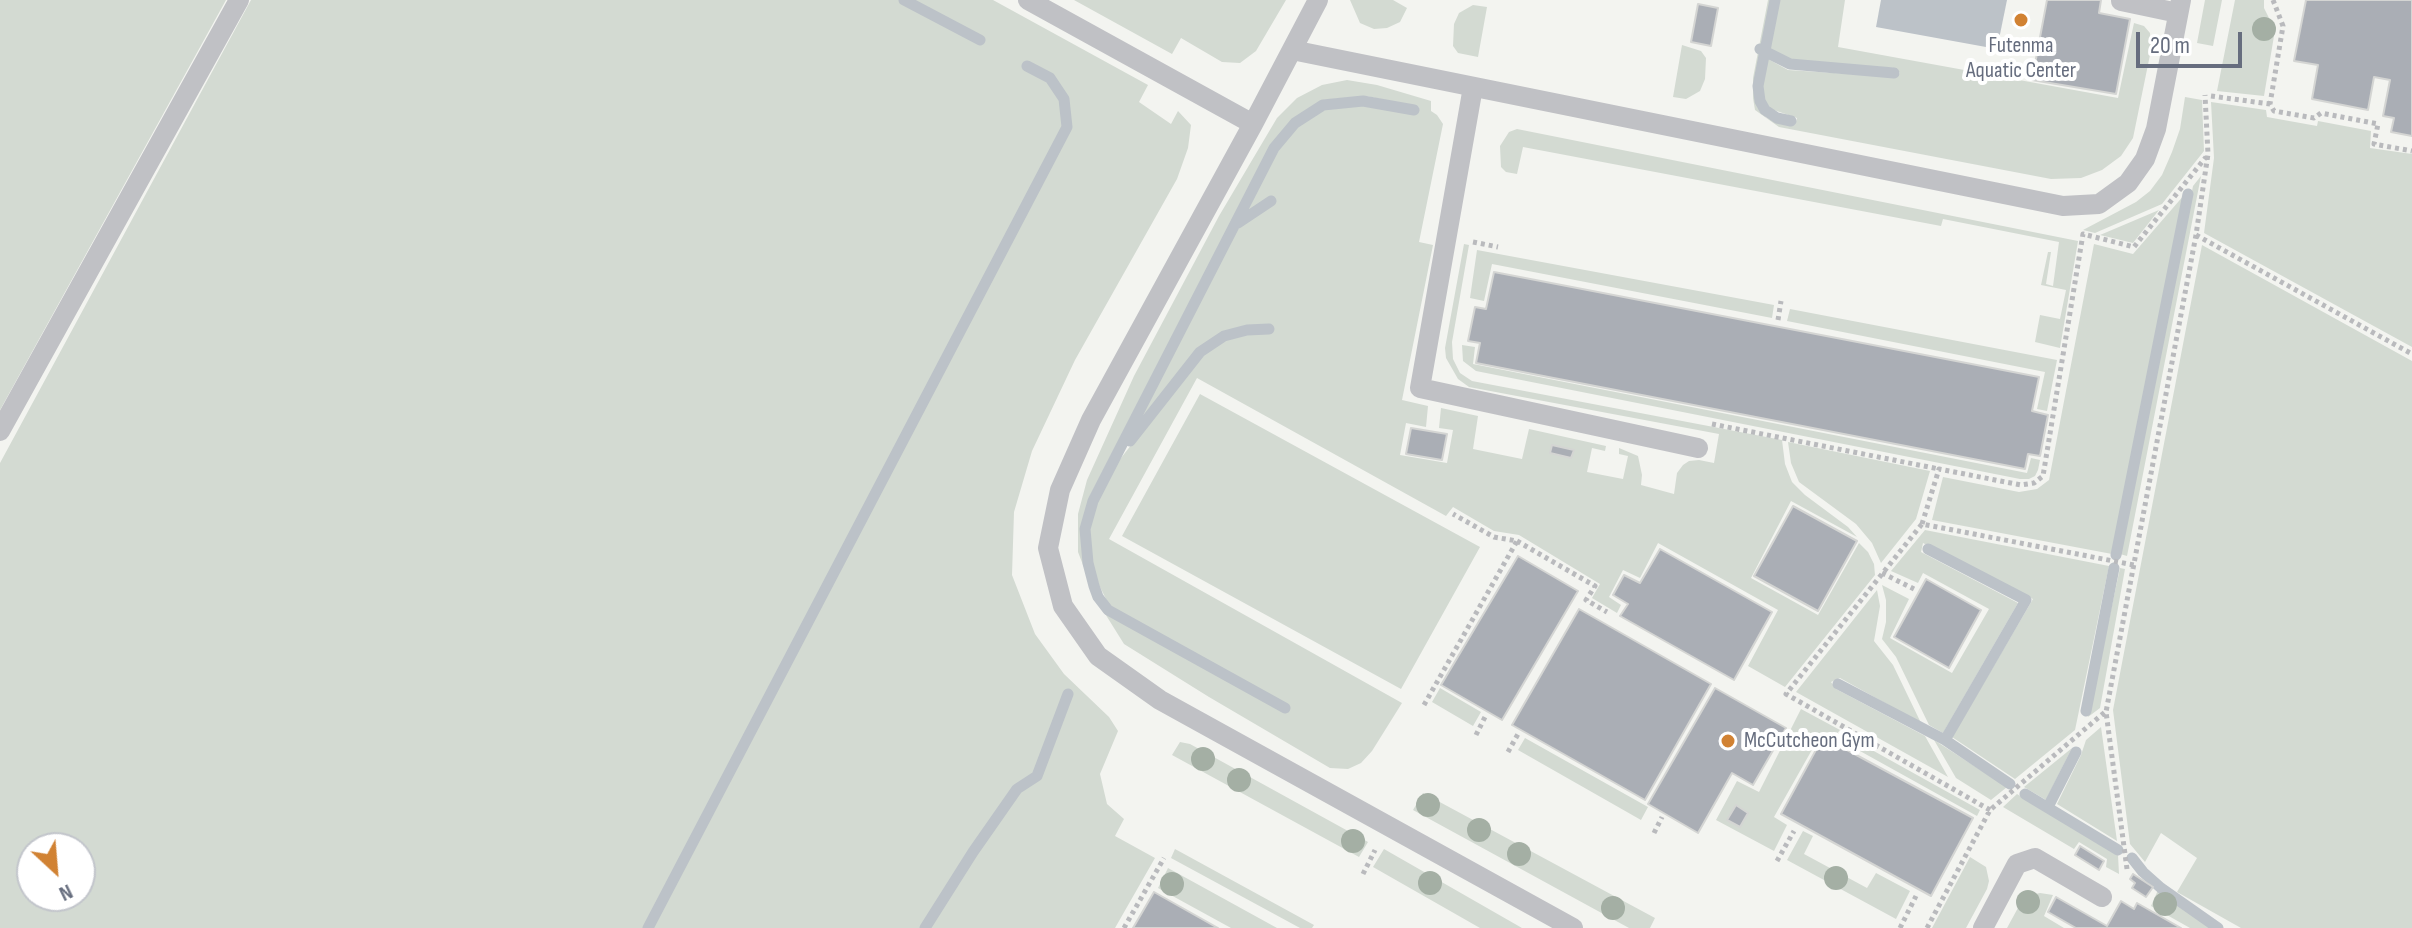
<!DOCTYPE html>
<style>
body{margin:0}
#map{position:relative;width:2412px;height:928px;overflow:hidden;background:#f3f4f0;font-family:"Sofia Sans Condensed",sans-serif}
canvas{display:block}
.north{position:absolute;left:16px;top:832px;width:80px;height:80px;box-sizing:border-box;background:#fff;border:2px solid #c2c5cb;border-radius:50%;rotate:154deg;font-size:22px;font-weight:700;line-height:32px;text-align:center;color:#666d7e}
.north::after{content:'';display:block;margin:auto;width:28px;height:36px;background:#d18233;clip-path:polygon(50% 0,100% 100%,50% 72%,0 100%)}
.scale{position:absolute;left:2136px;top:32px;width:106px;height:36px;box-sizing:border-box;border:4px solid #666d7e;border-top:0;padding-left:10px;font-size:24px;line-height:28px;white-space:nowrap;color:#666d7e;-webkit-text-stroke:6px #fff;paint-order:stroke}
</style>
<div id="map">
<canvas width="2412" height="928"></canvas>
<div class="north">N</div>
<div class="scale">20 m</div>
</div>
<script>
const g = document.querySelector('canvas').getContext('2d');
g.lineJoin = 'round';
function fill(path, color) {
  g.fillStyle = color;
  g.fill(path, 'evenodd');
}
function shape(rows) {
  const path = new Path2D();
  for (const r of rows) {
    path.moveTo(r[0], r[1]);
    for (let i = 2; i < r.length; i += 2) path.lineTo(r[i], r[i + 1]);
  }
  return path;
}
function trace(path, color, width, dash) {
  g.strokeStyle = color;
  g.lineWidth = width;
  g.lineCap = dash ? 'butt' : 'round';
  g.setLineDash(dash || []);
  g.stroke(path);
}
function label(font, color, halo, rows, align = 'center') {
  g.font = font + ' "Sofia Sans Condensed",sans-serif';
  g.lineWidth = 8;
  g.setLineDash([]);
  g.textBaseline = 'middle';
  g.strokeStyle = halo;
  g.fillStyle = color;
  for (const [text, x, y, turn = 0] of rows) {
    g.save();
    g.translate(x, y);
    g.rotate((+turn || 0) * Math.PI / 180);
    g.textAlign = isNaN(turn) ? turn : align;
    if (halo) g.strokeText(text, 0, 0);
    g.fillText(text, 0, 0);
    g.restore();
  }
}
fill(shape([
 [0,0,226,0,0,410],
 [251,0,993,0,1148,85,1139,102,1171,124,1178,111,1191,125,1188,148,1177,179,1075,360,1032,451,1014,512,1012,575,1035,634,1064,674,1109,717,1118,731,1100,774,1107,804,1124,819,1115,836,1155,858,1115,928,0,928,0,463],
 [80,848,80,896,32,896,32,848],
 [1074,0,1286,0,1256,51,1240,63,1222,62,1181,38,1172,54],
 [1350,0,1393,0,1407,8,1400,22,1387,28,1374,29,1360,23],
 [1768,0,1772,0,1755,95,1758,108,1767,118,1780,124,1795,125,1797,118,1771,109,1763,99,1763,85,1768,59,1788,70,1895,77,1900,73,1894,68,1792,60,1769,49,1779,0,1845,0,1838,47,2118,98,2134,23,2144,26,2150,33,2151,50,2133,138,2121,156,2102,170,2081,178,2051,179,1779,127,1755,110,1753,98,1753,78],
 [2205,0,2222,0,2213,46,2197,43],
 [2235,0,2264,0,2264,8,2275,30,2264,96,2217,91],
 [1473,5,1487,7,1478,57,1458,53,1453,46,1454,24,1459,13],
 [1682,45,1701,51,1706,58,1705,79,1700,91,1686,99,1673,97],
 [1347,80,1377,85,1431,101,1431,111,1437,115,1443,124,1419,242,1433,245,1402,400,1428,406,1426,427,1406,423,1400,455,1447,463,1453,430,1439,428,1441,408,1478,416,1473,449,1522,459,1529,429,1606,446,1605,451,1592,448,1587,472,1623,479,1628,456,1619,454,1619,448,1638,456,1642,475,1641,485,1674,494,1677,473,1683,465,1689,461,1699,460,1714,463,1719,434,1469,387,1458,379,1446,358,1445,348,1464,244,1469,245,1452,342,1453,359,1460,373,1472,381,1782,440,1785,464,1792,482,1805,495,1848,527,1857,537,1791,501,1751,578,1818,615,1859,543,1868,552,1874,564,1875,575,1785,687,1748,666,1778,610,1658,543,1640,578,1623,570,1609,597,1621,605,1617,613,1592,598,1600,584,1519,535,1494,531,1453,507,1446,516,1197,378,1109,539,1402,703,1372,751,1361,763,1348,769,1330,768,1209,697,1124,644,1104,612,1284,712,1289,710,1288,705,1110,607,1099,585,1092,563,1087,530,1096,503,1114,467,1202,354,1224,339,1245,333,1268,332,1271,329,1268,326,1247,327,1223,334,1198,349,1124,444,1236,227,1271,204,1273,201,1270,199,1239,220,1277,151,1297,126,1324,108,1363,105,1418,113,1419,107,1366,96,1323,100,1294,118,1271,145,1091,494,1082,526,1090,583,1078,552,1078,514,1087,480,1134,376,1219,216,1277,118,1297,98,1322,85],
 [2185,97,2202,100,2204,151,2162,204,2095,233,2083,230,2136,202,2150,191,2162,175,2172,152,2180,129],
 [2211,102,2266,110,2267,117,2317,126,2318,121,2371,131,2370,148,2412,154,2412,347,2204,233,2214,158],
 [1517,129,2078,241,2060,348,2035,342,2040,315,2060,319,2066,290,2041,285,2048,252,2051,252,2046,284,2053,286,2059,242,1943,219,1941,226,1523,147,1517,174,1506,172,1501,167,1500,146,1509,132],
 [2201,176,2127,556,2120,554,2193,186],
 [2185,194,2112,554,1932,520,1943,477,2019,492,2037,489,2049,480,2094,244,2133,254],
 [2159,210,2133,243,2100,235],
 [2202,245,2412,361,2412,928,2241,928,2177,892,2197,858,2161,833,2145,862,2130,844,2113,710],
 [1477,250,1774,305,1772,318,1492,264,1484,301,1470,298],
 [1790,309,2057,360,2047,411,2037,409,2045,372,1787,321],
 [1462,345,1475,347,1473,364,2027,473,2031,458,2040,460,2038,470,2035,476,2029,479,2020,479,1476,371,1463,361],
 [1200,394,1480,547,1401,689,1122,536],
 [1788,442,1930,471,1916,519,1881,563,1872,543,1856,524,1799,482,1791,463],
 [1925,530,2109,566,2075,730,2015,779,1952,737,2033,599,1923,543,1921,552,2018,603,1943,733,1929,725,1896,657,1882,639,1886,622,1886,600,1882,585,1909,599,1890,638,1952,673,1989,609,1923,573,1918,583,1891,571],
 [2120,568,2125,569,2100,708,2088,717],
 [1877,590,1880,606,1874,641,1893,665,1921,723,1840,678,1831,682,1836,689,1925,736,1948,777,1796,692],
 [1440,688,1481,712,1473,726,1432,702],
 [1801,709,1840,730,1834,737,1822,732,1774,817,1787,825,1774,851,1716,820,1737,781,1759,792],
 [2101,727,2117,841,2057,804,2081,755,2086,740],
 [1525,738,1648,807,1641,820,1518,750],
 [1854,740,1980,810,1977,816,1851,746],
 [1934,740,2007,787,1991,800,1956,778],
 [1180,742,1190,744,1368,842,1359,857,1172,755],
 [2072,748,2046,800,2024,787],
 [1423,793,1655,918,1650,928,1629,928,1413,810],
 [2017,794,2118,855,2119,874,2106,867,2107,859,2079,842,2074,849,2003,807],
 [1803,831,1813,836,1804,854,1867,888,1876,873,1910,891,1896,919,1787,860],
 [1175,849,1314,925,1312,928,1300,928,1171,858],
 [1384,849,1522,928,1480,928,1373,867],
 [1970,857,1986,867,1989,881,1987,889,1966,928,1932,928],
 [1168,868,1277,928,1231,928,1158,888],
 [2158,890,2212,928,2190,928,2151,906],
 [2040,893,2053,895,2044,916,2064,928,2007,928,2019,906,2027,896]
]), '#d3dad2');
fill(shape([
 [1881,0,2007,0,1997,49,1876,27]
]), '#bcc2c8');
trace(shape([
 [904,0,980,40],
 [1775,0,1758,86,1760,101,1765,110,1777,118,1791,121],
 [1760,49,1790,64,1894,73],
 [1238,223,1271,201],
 [1130,441,1200,352,1224,336,1247,330,1269,329],
 [1928,549,2026,600,1945,740],
 [2116,555,2188,194],
 [1838,684,1945,740,2010,784],
 [1285,708,1108,610,1098,597,1094,586,1088,563,1085,529,1093,501,1274,148,1295,123,1323,105,1363,101,1414,110],
 [2086,711,2114,568],
 [2025,794,2118,850],
 [2048,807,2076,752],
 [2132,858,2143,872,2161,888,2218,928],
 [648,928,1067,127,1064,99,1050,78,1027,66],
 [925,928,973,852,1017,789,1037,776,1068,694]
]), '#bcc2c8', 11);
const building = shape([
 [2047,0,2101,0,2099,13,2130,19,2116,94,2032,80,2047,0],
 [2306,0,2412,0,2412,136,2391,132,2394,118,2383,116,2390,80,2374,77,2368,110,2312,99,2318,65,2294,61,2306,0],
 [1698,4,1718,8,1711,46,1691,42,1698,4],
 [1494,272,2039,377,2032,411,2048,415,2040,456,2028,454,2025,469,1476,363,1480,343,1468,341,1475,307,1486,309,1494,272],
 [1411,428,1447,434,1442,460,1406,454,1411,428],
 [1552,445,1574,450,1571,458,1550,453,1552,445],
 [1793,506,1857,541,1818,611,1754,576,1793,506],
 [1660,549,1772,612,1734,680,1620,616,1628,604,1613,595,1624,575,1640,583,1660,549],
 [1518,556,1578,591,1502,720,1441,685,1518,556],
 [1926,579,1981,610,1949,668,1894,637,1926,579],
 [1579,609,1711,684,1645,800,1512,725,1579,609],
 [1715,688,1786,728,1753,785,1732,773,1698,833,1648,804,1715,688],
 [1823,737,1973,818,1931,896,1781,814,1823,737],
 [1736,805,1748,813,1740,827,1727,820,1736,805],
 [2080,846,2104,861,2099,870,2075,855,2080,846],
 [2133,874,2153,887,2146,897,2132,888,2135,883,2130,879,2133,874],
 [1154,892,1218,928,1133,928,1154,892],
 [2056,897,2107,926,2121,901,2134,909,2137,903,2181,928,2076,928,2048,912,2056,897]
]);
fill(building, '#aaaeb5');
trace(building, '#d4d5d3', 2);
trace(shape([
 [2273,0,2283,26,2270,104,2274,111,2314,118,2321,113,2378,124,2374,144,2412,151],
 [2211,96,2270,104],
 [2196,235,2412,354],
 [1473,242,1498,247],
 [1778,320,1781,301],
 [1712,424,1939,469],
 [1922,524,1939,469,2021,485,2034,483,2043,476,2083,234,2134,247,2206,157],
 [1517,541,1595,586,1586,600,1607,612],
 [1882,573,1914,589],
 [1424,705,1517,541,1494,537,1453,514],
 [1476,735,1486,715],
 [1844,744,1851,732],
 [1508,752,1518,734],
 [1990,810,1786,694,1922,524,2134,565],
 [1654,833,1662,817],
 [1777,861,1794,831],
 [2127,869,2106,712,2196,235,2208,154,2205,95],
 [1363,874,1375,850],
 [1124,928,1164,858],
 [1900,928,1916,896],
 [1927,928,1990,810,2105,712]
]), '#b9babd', 5, [4, 4]);
trace(shape([
 [1028,0,1253,124],
 [1318,0,1253,124,1091,420,1060,490,1048,548,1063,606,1098,656,1160,700,1573,928],
 [2121,1,2178,13],
 [1292,50,2063,206,2099,204,2128,183,2145,159,2156,129,2181,0],
 [1473,87,1420,388,1698,448],
 [0,431,239,0],
 [1983,928,2017,864,2035,858,2102,897]
]), '#c0c1c5', 20);
g.fillStyle = '#a4afa4';
for (const [x, y] of [
 [2264,29],
 [1203,759],
 [1239,780],
 [1428,805],
 [1479,830],
 [1353,841],
 [1519,854],
 [1836,878],
 [1430,883],
 [1172,884],
 [2028,902],
 [2165,904],
 [1613,908]
]) {
  g.beginPath();
  g.arc(x, y, 12, 0, 2 * Math.PI);
  g.fill();
}
for (const [x, y, r, color] of [
 [2021,20,8,"#d18233"],
 [1728,741,8,"#d18233"]
]) {
  const dot = new Path2D();
  dot.arc(x, y, r, 0, 2 * Math.PI);
  g.fillStyle = color;
  g.fill(dot);
  trace(dot, '#fff', 3);
}
label('22px', '#666d7e', '#fff', [
 ["Futenma",2021,46],
 ["Aquatic Center",2021,71],
 ["McCutcheon Gym",1744,741,"left"]
]);
</script>
